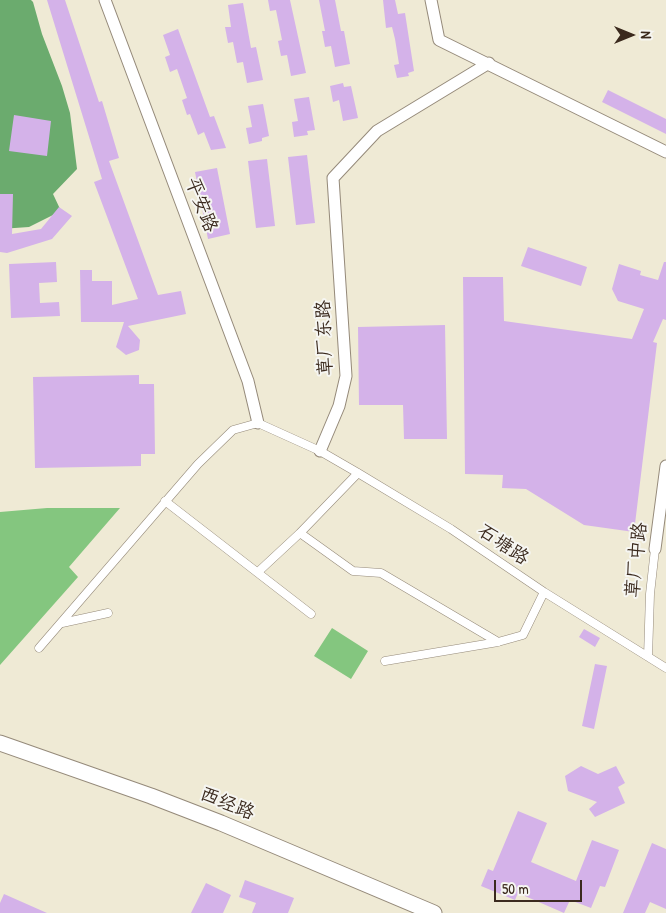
<!DOCTYPE html>
<meta charset="utf-8">
<style>
body{margin:0}
#map{position:relative;width:666px;height:913px;overflow:hidden;background:#efead5;font-family:"Patrick Hand",sans-serif}
canvas{display:block}
.north{position:absolute;left:606px;top:10px;width:50px;height:50px;-webkit-text-stroke:4px #f6f6f2;paint-order:stroke;rotate:90deg;font-size:14px;font-weight:700;line-height:20px;text-align:center;color:#3b2a1e}
.north::after{content:'';display:block;margin:auto;width:18px;height:22px;background:#3b2a1e;clip-path:polygon(50% 0,100% 100%,50% 72%,0 100%)}
.scale{position:absolute;left:494px;top:880px;width:88px;height:22px;box-sizing:border-box;border:2px solid #3b2a1e;border-top:0;padding-left:6px;font-size:15px;line-height:18px;white-space:nowrap;color:#3b2a1e;-webkit-text-stroke:4px #f6f6f2;paint-order:stroke}
</style>
<div id="map">
<canvas width="666" height="913"></canvas>
<div class="north">N</div>
<div class="scale">50 m</div>
</div>
<script>
const g = document.querySelector('canvas').getContext('2d');
g.lineJoin = 'round';
function fill(path, color) {
  g.fillStyle = color;
  g.fill(path, 'evenodd');
}
function shape(rows) {
  const path = new Path2D();
  for (const r of rows) {
    path.moveTo(r[0], r[1]);
    for (let i = 2; i < r.length; i += 2) path.lineTo(r[i], r[i + 1]);
  }
  return path;
}
function trace(path, color, width, dash) {
  g.strokeStyle = color;
  g.lineWidth = width;
  g.lineCap = dash ? 'butt' : 'round';
  g.setLineDash(dash || []);
  g.stroke(path);
}
function label(font, color, halo, rows, align = 'center') {
  g.font = font + ' "Patrick Hand","LXGW WenKai TC",sans-serif';
  g.lineWidth = 4;
  g.setLineDash([]);
  g.textBaseline = 'middle';
  g.strokeStyle = halo;
  g.fillStyle = color;
  for (const [text, x, y, turn = 0] of rows) {
    g.save();
    g.translate(x, y);
    g.rotate((+turn || 0) * Math.PI / 180);
    g.textAlign = isNaN(turn) ? turn : align;
    if (halo) g.strokeText(text, 0, 0);
    g.fillText(text, 0, 0);
    g.restore();
  }
}
fill(shape([
 [47,508,120,508,69,567,78,577,0,665,0,512],
 [332,628,368,651,351,679,314,656]
]), '#84c67f');
fill(shape([
 [0,0,31,0,33,2,42,34,62,86,70,113,77,169,53,194,61,211,29,227,0,229]
]), '#6bab6e');
fill(shape([
 [47,0,65,0,99,102,102,101,119,158,109,161,158,295,181,291,186,314,128,326,140,340,139,350,126,355,116,347,124,322,81,322,80,270,92,270,92,281,112,281,112,305,138,299,94,182,102,179],
 [268,0,290,0,306,73,291,76,287,55,281,56,278,41,282,40,276,10,270,11],
 [319,0,335,0,341,31,344,31,350,64,335,67,331,46,325,47,322,31,325,31],
 [383,0,395,0,398,14,405,13,414,71,408,73,409,76,397,78,394,65,399,64,395,39,392,27,386,28],
 [243,3,251,48,256,47,263,80,247,83,243,62,237,63,233,42,228,43,225,27,231,27,228,5],
 [178,29,210,117,214,116,226,148,211,150,204,132,198,135,190,114,187,115,182,100,187,98,177,69,170,72,165,57,170,55,163,35],
 [343,83,344,87,351,86,358,118,343,121,339,100,333,102,330,86],
 [608,90,666,119,666,134,602,102],
 [309,97,315,130,307,131,308,135,294,137,292,122,298,121,294,99],
 [263,104,269,136,262,138,262,141,249,144,246,128,252,127,248,106],
 [14,115,51,121,47,156,9,151],
 [307,155,315,223,296,225,288,157],
 [267,159,275,226,256,228,248,161],
 [217,168,230,234,208,239,195,172],
 [0,194,13,194,12,234,41,229,59,207,72,216,52,239,7,253,0,252],
 [528,247,587,267,581,286,521,266],
 [56,262,57,282,39,283,40,303,59,302,60,316,11,318,9,264],
 [664,262,666,262,666,320,663,319,653,342,657,343,634,532,584,525,526,489,502,488,503,475,465,474,463,277,503,277,504,321,632,339,644,309,618,301,612,289,619,264,641,271,640,275,658,280],
 [445,325,447,439,404,439,403,405,359,405,358,327],
 [139,375,139,384,154,384,155,454,141,454,141,466,35,468,33,377],
 [584,629,600,638,595,647,579,637],
 [595,664,607,666,594,729,582,726],
 [581,766,598,774,616,766,625,783,618,787,625,803,595,817,589,809,597,802,568,791,565,776],
 [518,811,547,823,531,862,576,881,592,840,619,850,605,887,600,886,591,908,570,900,564,913,518,893,515,900,481,886,488,869,493,871],
 [652,843,666,849,666,909,650,902,645,913,623,913],
 [245,880,294,898,288,913,252,913,256,903,239,897],
 [206,883,231,895,223,913,191,913],
 [4,894,47,913,0,913,0,903]
]), '#d4b2e9');
const pedestrian = shape([
 [165,501,311,614],
 [300,533,358,473],
 [258,572,300,533,353,571,381,573,498,642],
 [62,623,108,613],
 [39,648,198,464,233,430,258,423,320,451,358,473,451,529,544,592,666,668],
 [648,657,650,594,655,549],
 [385,661,498,642,523,635,544,592]
]);
const minor = shape([
 [105,0,248,381,258,423],
 [431,0,439,40,666,152],
 [320,451,339,406,346,376,333,178,377,131,489,63],
 [655,549,666,466]
]);
const secondary = shape([
 [0,743,151,796,221,823,434,913]
]);
trace(pedestrian, '#958a7a', 9);
trace(minor, '#958a7a', 13);
trace(secondary, '#958a7a', 17);
trace(pedestrian, '#fff', 8);
trace(minor, '#fff', 11);
trace(secondary, '#fff', 15);
label('19px', '#3b2a1e', '#f6f6f2', [
 ["平安路",201,205,69],
 ["草厂东路",325,338,-92],
 ["石塘路",503,545,34],
 ["草厂中路",637,560,-84],
 ["西经路",227,804,22]
]);
</script>
